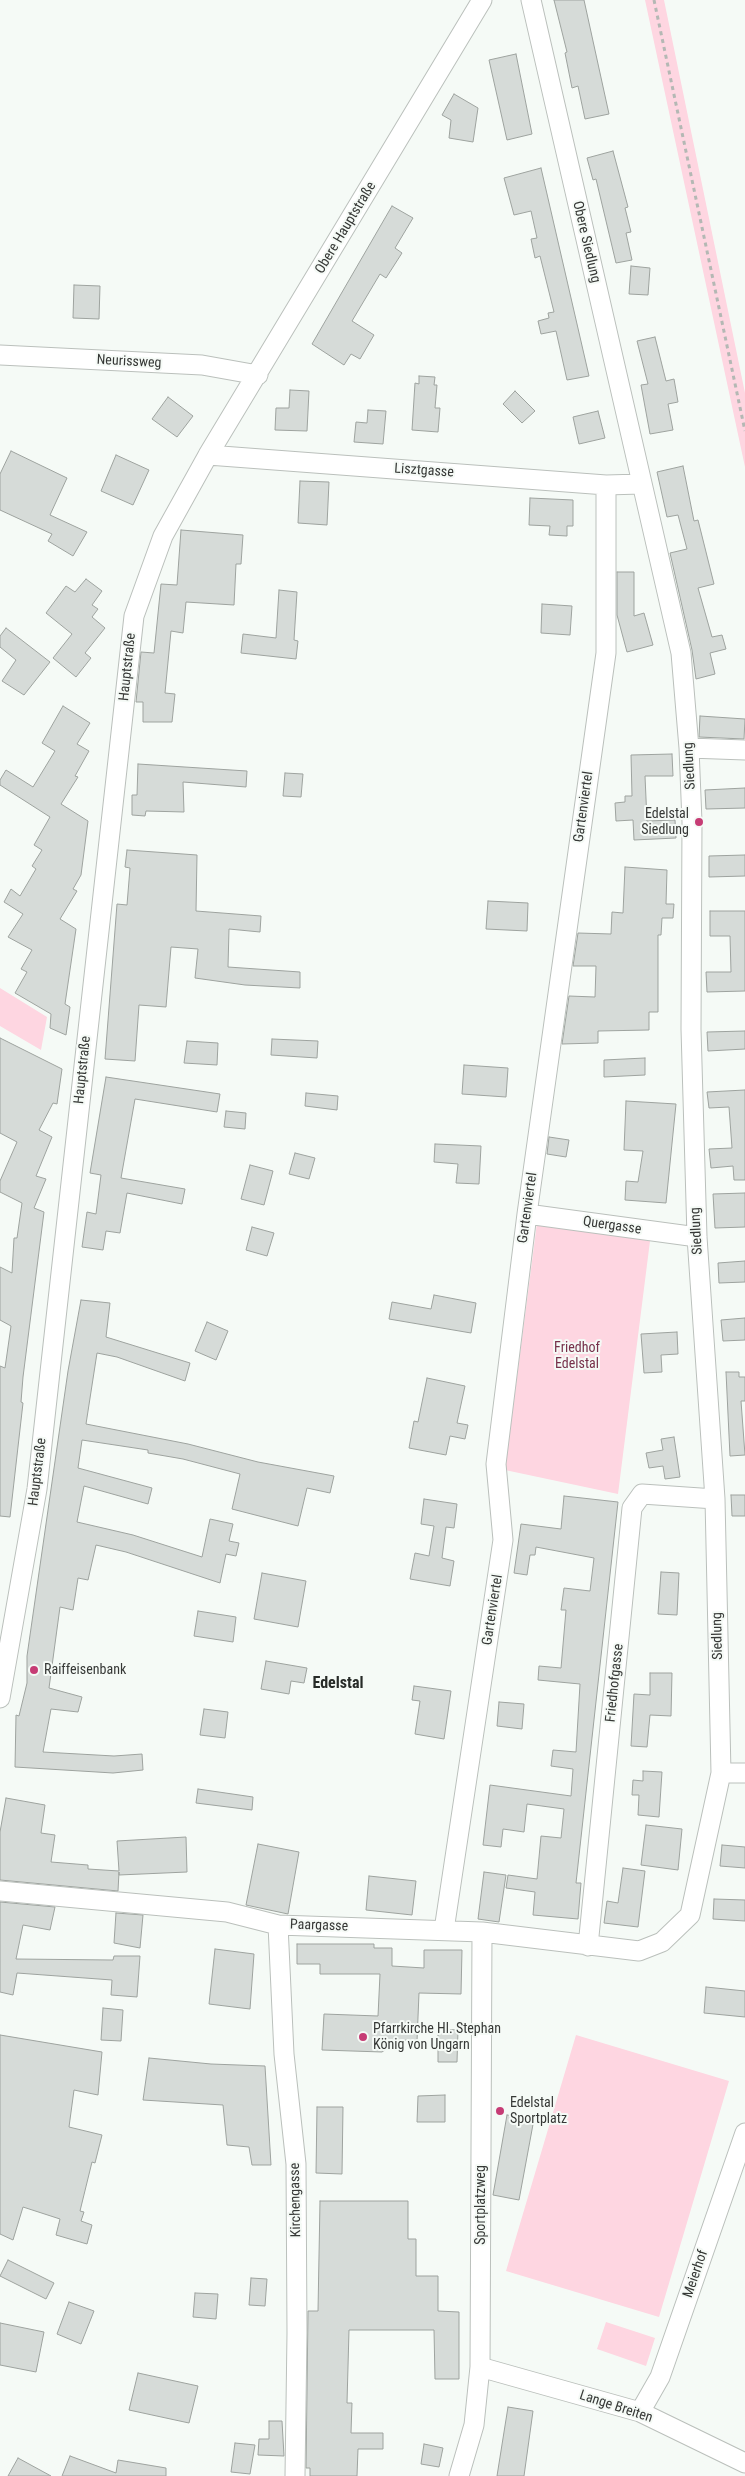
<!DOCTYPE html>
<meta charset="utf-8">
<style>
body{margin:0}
canvas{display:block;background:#f5faf6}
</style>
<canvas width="745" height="2476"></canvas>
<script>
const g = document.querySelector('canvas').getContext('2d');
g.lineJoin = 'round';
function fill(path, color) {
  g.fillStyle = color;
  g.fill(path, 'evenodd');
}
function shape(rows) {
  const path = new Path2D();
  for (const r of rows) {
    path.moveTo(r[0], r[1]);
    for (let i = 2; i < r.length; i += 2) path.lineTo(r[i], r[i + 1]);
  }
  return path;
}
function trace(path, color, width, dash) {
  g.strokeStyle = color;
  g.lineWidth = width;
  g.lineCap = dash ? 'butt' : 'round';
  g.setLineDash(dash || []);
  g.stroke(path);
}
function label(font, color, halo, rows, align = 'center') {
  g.font = font + ' "Roboto Condensed",sans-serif';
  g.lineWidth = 4;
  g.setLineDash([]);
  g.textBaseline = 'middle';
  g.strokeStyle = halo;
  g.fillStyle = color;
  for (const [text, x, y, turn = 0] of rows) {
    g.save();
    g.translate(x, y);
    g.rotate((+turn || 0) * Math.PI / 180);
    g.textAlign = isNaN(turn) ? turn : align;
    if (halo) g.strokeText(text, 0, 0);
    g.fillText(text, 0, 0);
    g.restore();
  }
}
fill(shape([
 [645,0,664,0,745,393,745,467],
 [0,988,47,1017,41,1050,0,1026],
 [537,1223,650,1241,618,1494,505,1470],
 [576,2035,729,2081,659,2317,506,2271],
 [606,2322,655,2338,646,2366,597,2349]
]), '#fed6e1');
const building = shape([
 [554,0,584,0,609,114,585,119,578,86,572,88,565,53,567,52,554,0],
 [516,54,532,134,507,140,489,60,516,54],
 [454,94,478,108,473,142,449,138,451,120,442,115,454,94],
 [613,151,628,207,625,208,631,232,626,233,632,260,616,263,596,179,593,180,587,158,613,151],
 [541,168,589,376,567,380,556,331,541,334,538,321,549,318,548,313,554,312,540,256,535,258,531,239,537,238,531,211,514,215,504,178,541,168],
 [392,206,413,218,395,248,402,253,386,278,380,274,352,321,374,335,360,359,351,354,344,365,312,344,392,206],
 [631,266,650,268,648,295,629,294,631,266],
 [74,285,100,286,99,319,73,318,74,285],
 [655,337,666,381,674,379,678,402,668,404,673,430,650,434,641,385,648,384,637,341,655,337],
 [419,376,435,377,434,385,437,385,435,408,440,408,438,432,412,430,415,383,419,384,419,376],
 [290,390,309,391,307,431,275,430,276,408,289,408,290,390],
 [515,391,535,411,522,423,503,404,515,391],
 [168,397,193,416,177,437,152,419,168,397],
 [368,410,386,411,383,444,354,442,356,422,367,423,368,410],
 [598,411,605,438,579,444,573,417,598,411],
 [11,451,67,478,50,515,87,532,73,556,48,541,52,534,0,510,0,474,11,451],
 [116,455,149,470,133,505,101,491,116,455],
 [683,466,694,521,698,520,714,584,698,588,712,637,722,635,726,649,710,653,715,674,696,679,692,650,670,553,687,549,678,515,667,517,657,472,683,466],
 [300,481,329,482,327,525,298,523,300,481],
 [530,498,573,500,573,526,567,526,567,536,549,535,550,526,529,525,530,498],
 [181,530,243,535,241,564,236,564,234,605,186,602,183,633,171,631,165,693,175,694,172,722,143,722,143,702,136,702,141,652,154,653,161,584,177,585,181,530],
 [617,572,634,572,634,616,644,613,653,645,627,652,617,615,617,572],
 [86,579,102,591,92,605,98,609,92,617,105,628,85,653,91,658,76,677,53,658,72,634,46,613,66,586,75,592,86,579],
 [279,590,297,592,294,640,298,641,296,659,241,653,243,634,276,638,279,590],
 [542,604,572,606,570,635,541,633,542,604],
 [6,628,50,662,24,695,2,681,16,660,0,647,0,636,6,628],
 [63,706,90,723,77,744,89,751,75,776,78,777,61,804,88,821,81,875,73,889,77,891,60,919,76,929,65,1004,70,1007,66,1035,50,1028,51,1014,15,993,27,972,21,969,32,950,8,937,23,914,4,902,11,889,20,896,36,869,32,866,42,850,34,845,50,817,0,785,0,780,6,770,33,787,55,751,42,743,63,706],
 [700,716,745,719,744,739,699,737,700,716],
 [672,754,673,776,645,776,647,821,675,820,676,838,634,840,633,820,616,821,615,803,625,802,625,796,632,796,631,755,672,754],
 [138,764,247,771,246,787,183,782,184,812,146,811,145,816,132,815,132,795,137,795,138,764],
 [285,773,303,774,301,797,283,796,285,773],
 [745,788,745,808,706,809,705,790,745,788],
 [127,850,197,855,196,911,261,916,260,932,229,929,228,967,300,972,300,988,245,985,195,978,198,949,171,947,166,1007,139,1005,135,1061,105,1059,117,904,127,905,130,868,125,867,127,850],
 [745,855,745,876,709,877,709,856,745,855],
 [625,867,667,870,666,904,674,904,673,918,662,918,661,935,658,935,658,1012,649,1012,649,1030,598,1031,598,1043,562,1044,569,996,595,997,596,966,573,966,578,933,611,934,612,912,623,913,625,867],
 [488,901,528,903,527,931,486,929,488,901],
 [710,911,745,911,745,991,707,992,706,972,731,972,730,936,710,936,710,911],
 [745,1031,745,1049,708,1051,707,1032,745,1031],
 [0,1038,62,1069,57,1104,53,1103,39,1130,52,1137,36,1176,46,1179,34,1208,44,1212,23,1377,21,1402,23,1403,10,1517,0,1516,0,1366,5,1368,11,1326,0,1320,0,1267,12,1273,14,1238,17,1238,22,1203,0,1192,0,1181,17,1142,0,1133,0,1038],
 [272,1039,318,1041,317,1058,271,1055,272,1039],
 [187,1041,218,1043,217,1065,184,1063,187,1041],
 [645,1058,645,1075,604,1077,604,1060,645,1058],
 [464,1065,508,1068,506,1097,462,1094,464,1065],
 [106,1077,220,1094,217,1112,135,1099,121,1178,185,1189,182,1204,127,1193,120,1233,106,1231,103,1250,82,1247,87,1212,96,1214,101,1175,90,1173,106,1077],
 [745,1090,745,1180,734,1180,733,1166,711,1168,709,1149,732,1148,729,1107,709,1108,707,1092,745,1090],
 [306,1093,338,1096,337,1110,305,1106,306,1093],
 [626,1101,676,1104,666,1203,625,1200,626,1181,638,1182,643,1151,624,1150,626,1101],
 [226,1111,246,1113,245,1129,224,1127,226,1111],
 [549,1137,569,1140,566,1157,547,1154,549,1137],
 [435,1144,481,1146,479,1184,456,1183,458,1164,434,1162,435,1144],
 [295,1153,315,1158,309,1179,289,1174,295,1153],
 [250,1165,273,1171,264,1205,241,1199,250,1165],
 [745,1193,745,1227,715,1228,713,1194,745,1193],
 [252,1227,274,1233,267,1256,246,1250,252,1227],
 [745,1261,745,1282,719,1283,718,1263,745,1261],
 [434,1295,476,1303,471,1333,389,1319,392,1302,431,1309,434,1295],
 [81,1300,110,1303,106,1337,190,1363,185,1381,117,1357,97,1353,86,1424,188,1444,258,1462,334,1476,330,1493,307,1488,298,1526,232,1509,240,1474,183,1459,148,1453,148,1450,82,1440,78,1468,152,1488,148,1504,84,1486,77,1522,133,1535,202,1557,210,1519,233,1524,229,1541,239,1543,236,1556,226,1554,220,1583,126,1552,96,1545,88,1580,78,1578,73,1610,60,1607,49,1688,82,1697,78,1712,51,1709,43,1752,114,1756,142,1754,143,1770,113,1773,15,1767,16,1715,19,1716,27,1683,27,1656,68,1371,81,1300],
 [745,1318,745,1340,723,1341,721,1320,745,1318],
 [207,1322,228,1331,216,1360,195,1351,207,1322],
 [677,1332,678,1354,661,1355,662,1372,644,1373,641,1334,677,1332],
 [726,1372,739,1372,739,1377,745,1377,745,1401,741,1401,745,1455,730,1456,726,1372],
 [427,1378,465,1386,457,1423,468,1425,465,1439,450,1436,446,1455,409,1448,414,1421,418,1422,427,1378],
 [674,1437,680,1477,665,1479,663,1466,649,1468,646,1453,663,1450,661,1439,674,1437],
 [731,1495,745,1495,745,1516,732,1516,731,1495],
 [564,1496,618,1502,576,1883,581,1883,578,1919,533,1915,535,1892,506,1888,508,1875,537,1879,541,1836,561,1838,564,1809,527,1804,524,1832,503,1829,501,1847,483,1845,490,1785,571,1796,573,1769,551,1766,553,1750,576,1752,580,1684,538,1680,539,1666,561,1668,566,1610,561,1610,564,1588,590,1591,594,1558,536,1547,535,1555,530,1555,527,1575,514,1573,521,1524,561,1529,564,1496],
 [424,1499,457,1504,454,1528,446,1527,442,1558,454,1561,450,1586,410,1579,415,1553,429,1556,434,1526,421,1524,424,1499],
 [661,1572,679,1573,677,1615,658,1614,661,1572],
 [262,1573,306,1581,298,1627,254,1619,262,1573],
 [198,1611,236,1617,233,1642,194,1636,198,1611],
 [266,1661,307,1668,304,1683,291,1681,289,1694,261,1689,266,1661],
 [650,1673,672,1673,671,1716,650,1715,647,1747,631,1746,634,1694,650,1695,650,1673],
 [414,1686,451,1691,444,1739,415,1734,420,1701,412,1700,414,1686],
 [499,1702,524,1704,522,1729,497,1726,499,1702],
 [204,1709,228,1712,225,1738,200,1735,204,1709],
 [643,1771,662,1772,659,1817,638,1815,639,1795,632,1795,633,1780,643,1781,643,1771],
 [198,1789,253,1797,252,1810,196,1803,198,1789],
 [6,1798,45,1805,41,1833,55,1835,51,1862,88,1865,88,1869,119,1871,117,1841,186,1837,187,1872,119,1875,119,1872,118,1891,0,1880,0,1832,6,1798],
 [646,1825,682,1829,678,1870,641,1865,646,1825],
 [258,1844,299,1852,288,1914,246,1905,258,1844],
 [722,1845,745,1847,745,1868,720,1866,722,1845],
 [623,1868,645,1871,638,1927,604,1923,607,1901,618,1903,623,1868],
 [484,1872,506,1875,499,1922,478,1919,484,1872],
 [369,1876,416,1881,412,1915,366,1910,369,1876],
 [714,1899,745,1900,745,1921,713,1919,714,1899],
 [0,1902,55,1907,50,1930,23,1925,16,1959,113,1960,114,1956,140,1956,137,1997,111,1995,112,1980,17,1973,13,1995,0,1992,0,1902],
 [116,1913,143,1915,140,1948,114,1943,116,1913],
 [297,1944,374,1944,374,1948,392,1948,392,1966,424,1968,424,1950,462,1950,461,1994,419,1993,417,2041,403,2040,403,2047,389,2047,382,2052,322,2050,324,2014,378,2016,380,1974,320,1974,320,1964,297,1964,297,1944],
 [215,1949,254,1954,250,2009,209,2004,215,1949],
 [706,1987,745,1991,745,2017,704,2013,706,1987],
 [103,2008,123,2010,121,2041,101,2040,103,2008],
 [438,2029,458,2030,457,2062,438,2062,438,2029],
 [0,2035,102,2052,98,2095,74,2090,69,2127,102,2135,95,2163,92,2162,80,2211,84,2212,81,2221,92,2225,87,2244,56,2235,60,2219,23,2207,13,2240,0,2234,0,2035],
 [149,2058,211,2064,265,2066,271,2165,252,2165,249,2147,227,2145,223,2105,143,2100,149,2058],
 [445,2095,445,2122,417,2122,418,2096,445,2095],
 [317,2107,343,2107,342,2174,316,2173,317,2107],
 [507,2115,534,2119,519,2200,493,2195,507,2115],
 [320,2201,408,2201,408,2239,416,2239,416,2276,438,2276,438,2311,459,2312,459,2379,435,2379,434,2330,349,2330,347,2403,352,2403,351,2433,383,2433,383,2449,358,2449,357,2476,310,2476,310,2468,306,2468,308,2311,318,2311,320,2201],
 [8,2260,54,2283,46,2299,0,2276,8,2260],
 [251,2278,267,2279,265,2306,249,2305,251,2278],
 [195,2293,218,2294,216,2319,193,2317,195,2293],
 [69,2302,94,2311,81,2344,57,2334,69,2302],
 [0,2323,44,2332,36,2372,0,2365,0,2323],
 [138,2373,198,2386,189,2423,129,2410,138,2373],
 [508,2407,533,2411,524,2476,497,2476,508,2407],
 [269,2421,282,2421,284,2456,258,2455,259,2439,269,2439,269,2421],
 [235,2443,255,2445,250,2474,231,2472,235,2443],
 [424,2444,443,2448,439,2467,421,2464,424,2444],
 [70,2456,116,2473,118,2460,166,2468,166,2476,62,2476,70,2456],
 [18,2458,51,2476,8,2476,18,2458]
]);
fill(building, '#d6dbd8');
trace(building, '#9ea39f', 1);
const street = shape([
 [0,355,202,365,258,375],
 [208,455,606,485,641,484],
 [689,748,745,750],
 [527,1214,697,1237],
 [0,1698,37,1489,134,616,163,536,208,455,482,0],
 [721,1773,745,1773],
 [0,1891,227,1912,278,1925,482,1932,639,1951,662,1942,690,1915,721,1773,715,1499,697,1237,691,1029,692,822,689,748,681,653,531,0],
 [278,1925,284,2054,296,2164,297,2333,295,2476],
 [444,1930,503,1540,496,1464,527,1214,606,653,606,485],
 [588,1946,632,1508,642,1494,715,1499],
 [480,2367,640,2412,745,2463],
 [640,2412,660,2377,745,2133],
 [459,2476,474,2425,480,2367,482,1932]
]);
trace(street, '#bbc0bc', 21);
trace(shape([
 [654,0,745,431]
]), '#b4b8b4', 3, [4, 4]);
trace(street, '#fff', 19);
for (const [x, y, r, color] of [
 [699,822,5,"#c63c75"],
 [34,1670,5,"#c63c75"],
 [363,2037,5,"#c63c75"],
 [500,2111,5,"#c63c75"]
]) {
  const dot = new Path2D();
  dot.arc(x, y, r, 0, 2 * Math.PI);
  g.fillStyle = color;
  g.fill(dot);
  trace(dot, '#f5faf6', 2);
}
label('14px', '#363836', '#f5faf6', [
 ["Obere Hauptstraße",346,228,-59],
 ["Obere Siedlung",586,242,77],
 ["Neurissweg",129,362,3],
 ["Lisztgasse",424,471,4],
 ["Hauptstraße",128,667,-84],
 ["Siedlung",690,766,-93],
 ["Gartenviertel",584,807,-82],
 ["Hauptstraße",83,1070,-84],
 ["Gartenviertel",528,1208,-82],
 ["Quergasse",612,1226,8],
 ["Siedlung",697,1231,-93],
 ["Hauptstraße",38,1472,-83],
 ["Gartenviertel",493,1610,-81],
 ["Siedlung",718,1636,-91],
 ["Friedhofgasse",615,1683,-84],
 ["Paargasse",319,1926,2],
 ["Kirchengasse",296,2200,-91],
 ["Sportplatzweg",481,2205,-90],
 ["Meierhof",696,2274,-71],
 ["Lange Breiten",616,2407,18]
]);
label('14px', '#363836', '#f5faf6', [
 ["Edelstal",689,814,"right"],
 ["Siedlung",689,830,"right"],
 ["Raiffeisenbank",44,1670],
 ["Pfarrkirche Hl. Stephan",373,2029],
 ["König von Ungarn",373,2045],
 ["Edelstal",510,2103],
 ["Sportplatz",510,2119]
], 'left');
label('14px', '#77304a', '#f5faf6', [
 ["Friedhof",577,1348],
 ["Edelstal",577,1364]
]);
label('bold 16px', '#272b28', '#f5faf6', [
 ["Edelstal",338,1684]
]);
</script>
